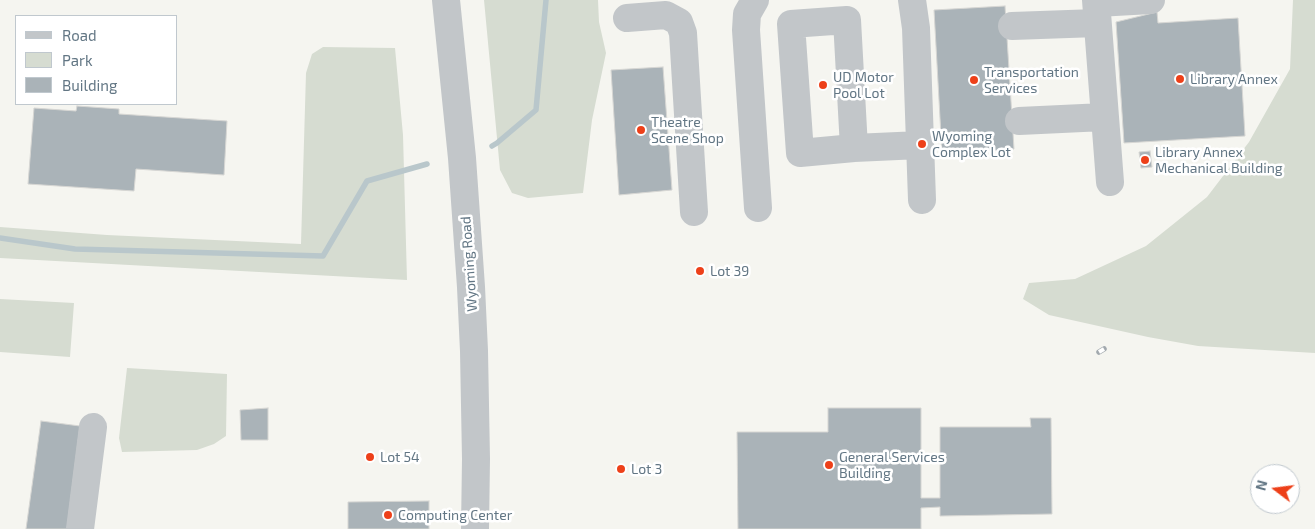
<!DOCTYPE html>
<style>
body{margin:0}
#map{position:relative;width:1315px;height:529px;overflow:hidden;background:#f5f5f0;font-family:"Exo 2",sans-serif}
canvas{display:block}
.legend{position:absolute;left:15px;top:15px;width:162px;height:90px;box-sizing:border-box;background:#fff;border:1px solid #c0c8ce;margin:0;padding:6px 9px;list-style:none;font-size:15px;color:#627684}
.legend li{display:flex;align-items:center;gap:10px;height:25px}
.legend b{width:25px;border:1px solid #c0c8ce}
.north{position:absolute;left:1250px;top:464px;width:50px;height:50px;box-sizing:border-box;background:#fff;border:1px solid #c0c8ce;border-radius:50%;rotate:285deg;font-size:14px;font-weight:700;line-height:20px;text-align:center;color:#627684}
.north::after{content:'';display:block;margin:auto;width:18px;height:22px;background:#ed4019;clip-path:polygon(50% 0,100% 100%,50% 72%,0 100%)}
</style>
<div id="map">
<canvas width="1315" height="529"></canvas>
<ul class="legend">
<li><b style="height:6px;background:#c2c6c9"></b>Road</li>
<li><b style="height:14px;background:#d6dcd1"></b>Park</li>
<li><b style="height:14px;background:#aab3b8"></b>Building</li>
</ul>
<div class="north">N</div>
</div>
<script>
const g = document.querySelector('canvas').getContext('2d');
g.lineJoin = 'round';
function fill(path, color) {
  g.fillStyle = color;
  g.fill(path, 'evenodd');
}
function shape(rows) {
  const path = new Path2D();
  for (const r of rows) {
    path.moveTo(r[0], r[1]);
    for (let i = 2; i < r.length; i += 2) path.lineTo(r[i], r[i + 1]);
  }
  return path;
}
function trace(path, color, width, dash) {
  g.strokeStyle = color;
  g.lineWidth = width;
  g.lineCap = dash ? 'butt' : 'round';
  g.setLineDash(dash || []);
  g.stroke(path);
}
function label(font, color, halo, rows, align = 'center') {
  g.font = font + ' "Exo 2",sans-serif';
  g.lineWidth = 5;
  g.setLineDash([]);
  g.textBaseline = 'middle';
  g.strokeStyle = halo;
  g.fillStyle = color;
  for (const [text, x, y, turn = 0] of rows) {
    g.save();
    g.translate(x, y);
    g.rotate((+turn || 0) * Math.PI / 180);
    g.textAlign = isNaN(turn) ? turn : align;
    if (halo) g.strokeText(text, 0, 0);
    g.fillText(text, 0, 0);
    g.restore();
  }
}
fill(shape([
 [484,0,598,0,599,22,606,53,592,120,583,193,528,198,512,193,500,170],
 [1293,0,1315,0,1315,353,1198,346,1148,337,1049,315,1023,299,1029,283,1075,279,1146,246,1207,197,1249,142,1290,69],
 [323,47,395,48,403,135,407,280,0,258,0,227,107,235,301,244,306,73,312,54],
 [0,299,74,303,70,357,0,352],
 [127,368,227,374,226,436,214,444,197,450,122,452,119,438]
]), '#d6dcd1');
trace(shape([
 [492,146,497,143,536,110,546,0],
 [0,238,75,249,323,256,367,181,427,164]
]), '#b9c7cb', 5.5);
const building = shape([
 [1005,6,1014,149,942,154,934,10,1005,6],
 [1157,12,1158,23,1238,18,1245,136,1124,143,1116,22,1157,12],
 [663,67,672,190,619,195,611,70,663,67],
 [77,106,119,109,119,114,227,121,224,175,136,169,134,191,28,184,34,108,76,111,77,106],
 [1150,151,1152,167,1141,168,1139,152,1150,151],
 [268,408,268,440,241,440,240,410,268,408],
 [828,408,921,408,921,498,940,498,940,427,1031,427,1030,418,1051,418,1052,514,940,516,940,507,921,508,921,529,738,529,737,432,828,432,828,408],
 [41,421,80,426,67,529,26,529,41,421],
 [429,501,429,529,348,529,348,502,429,501]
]);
fill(building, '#aab3b8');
trace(building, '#d6d6d3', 1);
trace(shape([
 [446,0,462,158,471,287,474,351,476,459,475,529],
 [755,0,747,14,746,30,758,208],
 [912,0,916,28,922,200],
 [1096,0,1110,182],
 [1097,3,1151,0],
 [627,18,666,15,679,22,683,33,694,212],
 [1012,26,1097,23],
 [1019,121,1104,117],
 [854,148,847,20,791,24,800,153,854,148,920,145],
 [80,529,93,427]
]), '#c2c6c9', 28);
const rail = shape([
 [1099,352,1104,349]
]);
trace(rail, '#a2a9ae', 5.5);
trace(rail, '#fff', 4, [11]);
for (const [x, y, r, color] of [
 [1180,79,5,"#ed4019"],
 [974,80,5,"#ed4019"],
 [823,85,5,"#ed4019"],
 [641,130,5,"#ed4019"],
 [922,144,5,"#ed4019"],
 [1145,160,5,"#ed4019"],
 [700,271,5,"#ed4019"],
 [370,457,5,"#ed4019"],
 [829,465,5,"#ed4019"],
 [621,469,5,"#ed4019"],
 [388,515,5,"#ed4019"]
]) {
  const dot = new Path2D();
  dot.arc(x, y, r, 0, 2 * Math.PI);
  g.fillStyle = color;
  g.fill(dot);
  trace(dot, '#fff', 2);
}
label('14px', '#627684', '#fff', [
 ["Transportation",984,72],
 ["Services",984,88],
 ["UD Motor",833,77],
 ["Pool Lot",833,93],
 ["Library Annex",1190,79],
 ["Theatre",651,122],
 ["Scene Shop",651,138],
 ["Wyoming",932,136],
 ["Complex Lot",932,152],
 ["Library Annex",1155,152],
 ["Mechanical Building",1155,168],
 ["Lot 39",710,271],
 ["Lot 54",380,457],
 ["General Services",839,457],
 ["Building",839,473],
 ["Lot 3",631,469],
 ["Computing Center",398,515]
], 'left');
label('14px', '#627684', '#fff', [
 ["Wyoming Road",469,264,-94]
]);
</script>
